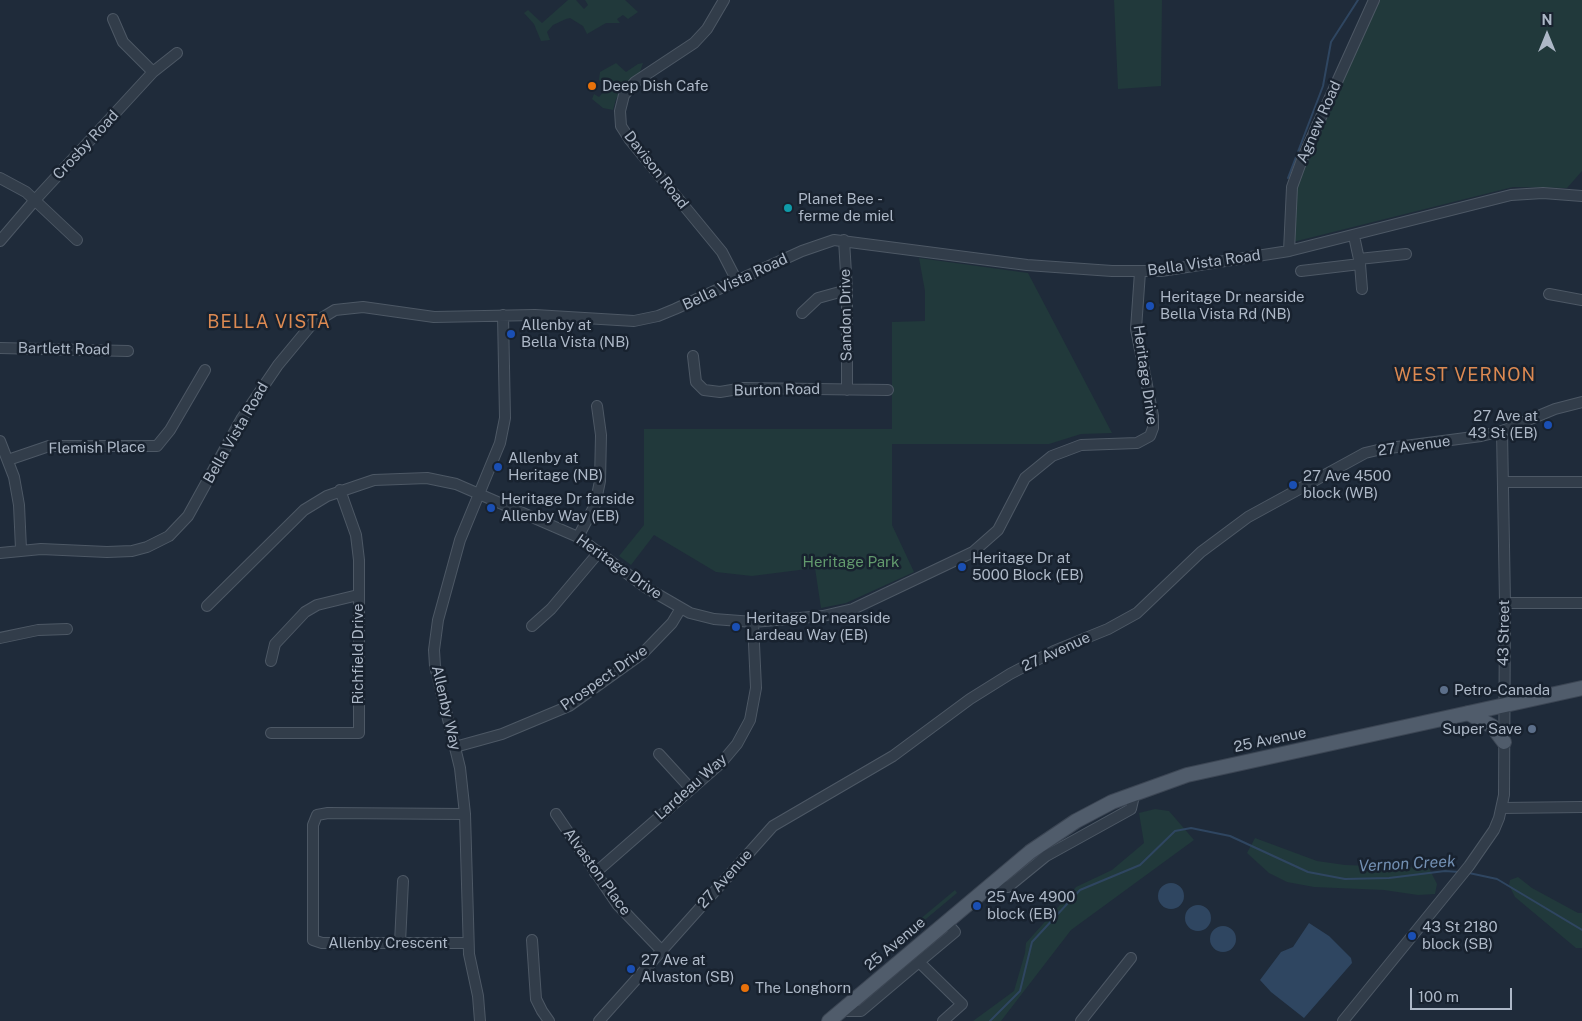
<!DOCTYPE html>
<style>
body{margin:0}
#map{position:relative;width:1582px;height:1021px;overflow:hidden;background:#1f2b3a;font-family:"Public Sans",sans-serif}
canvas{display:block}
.north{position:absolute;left:1522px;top:10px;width:50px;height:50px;-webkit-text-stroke:4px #18222f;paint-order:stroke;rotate:0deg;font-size:14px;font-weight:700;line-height:20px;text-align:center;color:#adb8c7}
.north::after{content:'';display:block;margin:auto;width:18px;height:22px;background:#adb8c7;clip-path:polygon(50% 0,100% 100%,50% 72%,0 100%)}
.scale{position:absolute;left:1410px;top:988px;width:102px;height:22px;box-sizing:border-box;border:2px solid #adb8c7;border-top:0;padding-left:6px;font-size:15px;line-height:18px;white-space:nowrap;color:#adb8c7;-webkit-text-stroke:4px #18222f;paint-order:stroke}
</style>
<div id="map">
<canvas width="1582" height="1021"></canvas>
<div class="north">N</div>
<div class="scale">100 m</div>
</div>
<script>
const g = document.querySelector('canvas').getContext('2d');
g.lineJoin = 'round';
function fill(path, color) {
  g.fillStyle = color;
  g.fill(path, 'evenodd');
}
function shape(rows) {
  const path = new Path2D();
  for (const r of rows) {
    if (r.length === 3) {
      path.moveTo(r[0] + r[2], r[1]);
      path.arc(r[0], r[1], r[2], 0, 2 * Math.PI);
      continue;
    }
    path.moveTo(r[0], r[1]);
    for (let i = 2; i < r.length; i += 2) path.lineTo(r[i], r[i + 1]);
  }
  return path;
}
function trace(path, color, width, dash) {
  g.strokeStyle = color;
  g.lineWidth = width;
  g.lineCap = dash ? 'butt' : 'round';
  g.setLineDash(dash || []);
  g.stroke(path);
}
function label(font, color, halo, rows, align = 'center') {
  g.font = font + ' "Public Sans",sans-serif';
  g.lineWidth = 5;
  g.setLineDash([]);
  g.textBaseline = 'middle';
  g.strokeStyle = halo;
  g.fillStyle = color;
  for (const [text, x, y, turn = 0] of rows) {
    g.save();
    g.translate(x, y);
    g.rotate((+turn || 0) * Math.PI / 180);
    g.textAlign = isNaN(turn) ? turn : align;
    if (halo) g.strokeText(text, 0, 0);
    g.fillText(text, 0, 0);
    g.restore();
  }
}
fill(shape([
 [568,0,576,0,584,9,588,5,585,0,625,0,638,12,628,19,623,15,617,19,620,23,606,23,587,34,583,26,570,18,566,19,553,25,547,32,550,40,541,41,534,24,524,13,528,10,542,23],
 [1114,0,1162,0,1161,86,1118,89],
 [1375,0,1582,0,1582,171,1567,188,1513,187,1289,243,1294,188],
 [616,63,626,72,638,64,643,63,640,72,631,79,616,99,613,110,603,108,592,99,594,94,599,97,607,88,599,80,600,72],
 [919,258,1028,273,1112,433,1081,434,1049,444,892,444,892,525,914,572,846,603,821,608,815,568,752,576,716,572,654,535,631,565,619,556,644,525,644,429,892,429,892,322,925,321,925,291],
 [1155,809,1169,811,1194,840,1071,930,1001,1021,973,1021,1014,991,1025,953,1026,943,1076,887,1112,870,1144,843,1139,813],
 [1255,838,1317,861,1345,865,1429,868,1437,884,1435,894,1418,895,1384,890,1314,887,1287,882,1269,873,1247,853],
 [1518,877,1532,888,1578,913,1582,913,1582,948,1576,948,1515,897,1509,885,1510,880],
 [955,890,957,893,896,944,895,940]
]), '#21393b');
fill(shape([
 [1171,896,13],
 [1198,918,13],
 [1309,923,1329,936,1351,958,1352,963,1304,1018,1271,992,1260,980,1281,952,1293,947],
 [1223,939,13]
]), '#2f4661');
trace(shape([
 [1288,178,1323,86,1331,42,1358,0],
 [1469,873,1497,879,1582,930],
 [990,1021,1020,991,1032,942,1080,890,1140,865,1175,831,1191,828,1230,836,1308,872,1345,879,1389,878,1445,871,1459,872]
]), '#2f4661', 2);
const minor = shape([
 [724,0,707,29,694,43,635,82,624,95,620,111,621,126,630,140,722,252,737,281],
 [113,19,123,42,153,72],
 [0,178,26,192,77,240],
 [1354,236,1360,264,1362,289],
 [844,240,847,290,847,390],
 [0,241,35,200,153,72,177,53],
 [1289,251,1292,187,1303,157,1374,0],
 [1359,259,1406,254],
 [1301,271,1360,264],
 [1549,294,1582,300],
 [802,313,818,298,847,290],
 [0,348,128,351],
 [693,356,696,382,704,390,720,392,744,388,888,390],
 [0,441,14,477,19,505,21,549],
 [8,460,49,446,157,446,170,430,205,370],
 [1503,482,1582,482],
 [578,537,595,505,600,481,601,435,597,406],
 [0,553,41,549,107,552,132,551,147,547,169,536,188,516,242,418,278,365,312,324,335,310,363,307,434,317,535,315,634,321,658,316,675,309,802,251,834,240,1027,265,1112,271,1161,271,1289,251,1511,195,1543,193,1582,196],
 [1505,603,1582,603],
 [207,606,304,510,327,496,374,480,427,478,456,484,578,537,645,587,690,613,714,619,753,622,823,616,853,609,973,552,998,530,1025,478,1052,456,1081,445,1137,443,1150,436,1153,428,1153,416,1136,329,1140,272],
 [532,626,551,609,599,552],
 [0,638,38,630,67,629],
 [271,661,275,644,305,612,317,605,358,595],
 [271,733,359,733,359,560,356,535,340,490],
 [455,747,502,734,569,706,643,653,672,623,681,608],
 [659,754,691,789],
 [1502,808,1582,807],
 [465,814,328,813,317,815,313,825,313,940,322,943,468,943],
 [556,814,617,904,661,950],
 [595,873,721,763,737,744,750,720,756,688,753,622],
 [990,884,1008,887,1046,856,1131,809,1134,796],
 [532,940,536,999,542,1011,549,1021],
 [400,943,403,881],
 [919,962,962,1004,943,1021],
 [841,1011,861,1011,919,962,955,932,946,922],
 [480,1021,478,996,469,954,465,814,460,768,435,666,434,650,438,620,460,540,500,443,505,418,503,315],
 [599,1021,773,826,893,756,970,699,1010,674,1054,651,1108,629,1137,613,1201,552,1248,517,1365,453,1382,449,1481,436,1502,431,1555,409,1582,402],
 [1081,1021,1131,958],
 [1343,1021,1469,866,1494,830,1499,818,1504,795,1505,603,1502,431]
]);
const major = shape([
 [1468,713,1492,726,1504,742],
 [829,1021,1030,852,1076,821,1112,802,1187,775,1582,688]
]);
trace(minor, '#4d5865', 12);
trace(major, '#3c4654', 16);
trace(minor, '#323d4a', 10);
trace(major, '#505c6b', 14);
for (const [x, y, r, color] of [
 [592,86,5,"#e8710a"],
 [788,208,5,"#0f9aa8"],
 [1150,306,5,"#1a4fb4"],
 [511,334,5,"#1a4fb4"],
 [1548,425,5,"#1a4fb4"],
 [498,467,5,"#1a4fb4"],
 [1293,485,5,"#1a4fb4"],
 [491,508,5,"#1a4fb4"],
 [962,567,5,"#1a4fb4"],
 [736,627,5,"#1a4fb4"],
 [1444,690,5,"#5c6f8a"],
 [1532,729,5,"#5c6f8a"],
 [977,906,5,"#1a4fb4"],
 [1412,936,5,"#1a4fb4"],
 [631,969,5,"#1a4fb4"],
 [745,988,5,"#e8710a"]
]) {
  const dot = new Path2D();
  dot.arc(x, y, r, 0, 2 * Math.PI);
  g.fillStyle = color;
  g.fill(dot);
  trace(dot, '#18222f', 2);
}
label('15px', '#adb8c7', '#18222f', [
 ["Deep Dish Cafe",602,86],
 ["Planet Bee -",798,199],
 ["ferme de miel",798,216],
 ["Heritage Dr nearside",1160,297],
 ["Bella Vista Rd (NB)",1160,314],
 ["Allenby at",521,325],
 ["Bella Vista (NB)",521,342],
 ["27 Ave at",1538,416,"right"],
 ["43 St (EB)",1538,433,"right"],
 ["Allenby at",508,458],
 ["Heritage (NB)",508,475],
 ["27 Ave 4500",1303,476],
 ["block (WB)",1303,493],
 ["Heritage Dr farside",501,499],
 ["Allenby Way (EB)",501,516],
 ["Heritage Dr at",972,558],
 ["5000 Block (EB)",972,575],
 ["Heritage Dr nearside",746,618],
 ["Lardeau Way (EB)",746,635],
 ["Petro-Canada",1454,690],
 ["Super Save",1522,729,"right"],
 ["25 Ave 4900",987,897],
 ["block (EB)",987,914],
 ["43 St 2180",1422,927],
 ["block (SB)",1422,944],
 ["27 Ave at",641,960],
 ["Alvaston (SB)",641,977],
 ["The Longhorn",755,988]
], 'left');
label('15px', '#adb8c7', '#18222f', [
 ["Agnew Road",1319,122,-66],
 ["Crosby Road",86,145,-47],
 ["Davison Road",656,170,52],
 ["Bella Vista Road",1204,263,-8],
 ["Bella Vista Road",735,282,-25],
 ["Sandon Drive",846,315,-91],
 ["Bartlett Road",64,349,1],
 ["Heritage Drive",1145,375,82],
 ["Burton Road",777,390,-1],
 ["Bella Vista Road",236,433,-60],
 ["27 Avenue",1414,446,-8],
 ["Flemish Place",97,448,-1],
 ["Heritage Drive",619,567,35],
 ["43 Street",1504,633,-89],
 ["27 Avenue",1056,652,-25],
 ["Richfield Drive",358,654,-90],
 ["Prospect Drive",604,678,-35],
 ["Allenby Way",446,708,77],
 ["25 Avenue",1270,740,-12],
 ["Lardeau Way",691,787,-42],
 ["Alvaston Place",597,872,54],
 ["27 Avenue",725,879,-48],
 ["Allenby Crescent",388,943],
 ["25 Avenue",895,944,-40]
]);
label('15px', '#629a6d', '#18222f', [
 ["Heritage Park",851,562]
]);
label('italic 16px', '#728fb2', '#18222f', [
 ["Vernon Creek",1407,864,-3]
]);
g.letterSpacing = '1px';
label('18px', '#dd8a52', '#18222f', [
 ["BELLA VISTA",269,322],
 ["WEST VERNON",1465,375]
]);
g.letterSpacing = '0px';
</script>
